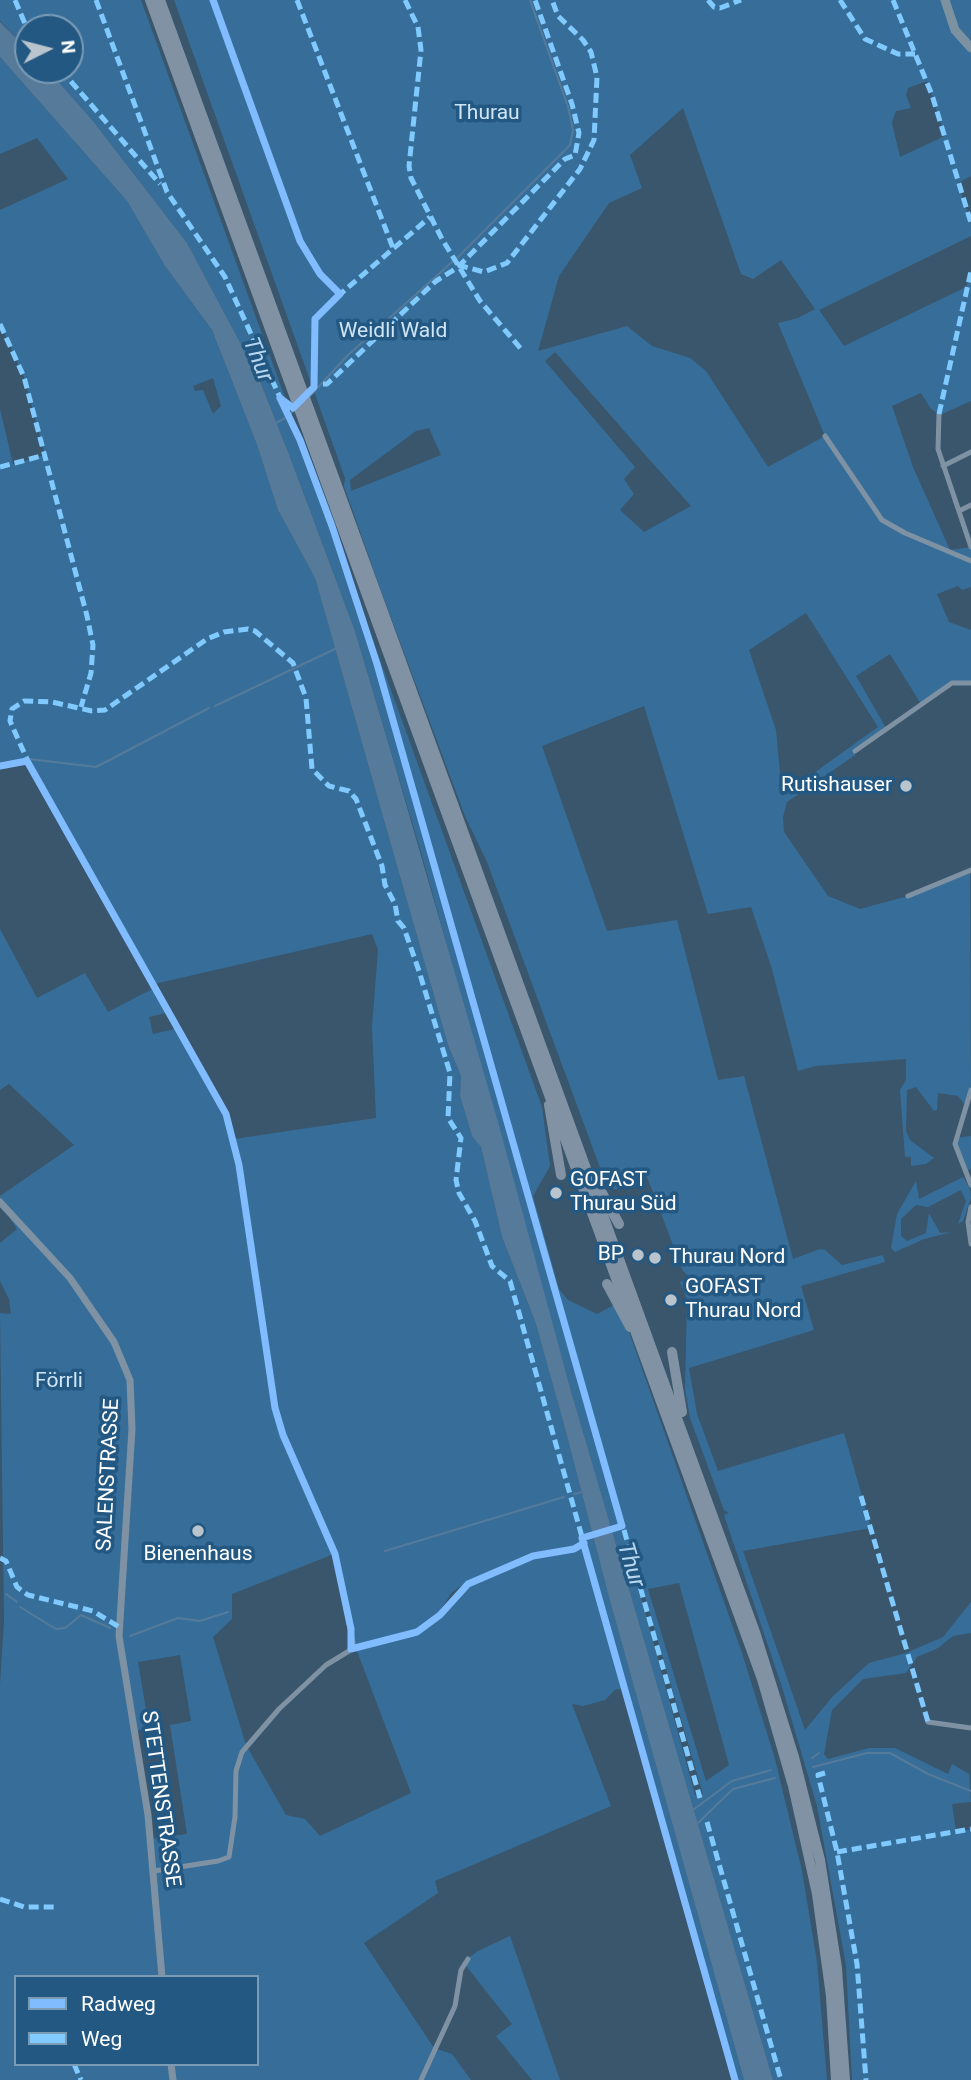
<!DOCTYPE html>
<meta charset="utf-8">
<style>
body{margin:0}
#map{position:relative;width:971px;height:2080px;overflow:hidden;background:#39566d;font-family:Roboto,sans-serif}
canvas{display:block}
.legend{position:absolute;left:14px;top:1975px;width:245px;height:91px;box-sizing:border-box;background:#235883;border:2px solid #7b9bb5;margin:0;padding:9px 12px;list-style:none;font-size:21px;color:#fff}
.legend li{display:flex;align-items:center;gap:14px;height:35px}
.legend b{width:35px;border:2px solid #7b9bb5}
.north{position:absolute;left:14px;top:14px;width:70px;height:70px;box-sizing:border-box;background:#235883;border:2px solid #7b9bb5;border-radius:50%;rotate:84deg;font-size:19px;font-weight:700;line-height:28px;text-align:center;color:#fff}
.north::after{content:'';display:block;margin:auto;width:24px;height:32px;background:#bac4cc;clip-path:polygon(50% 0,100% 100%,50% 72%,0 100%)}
</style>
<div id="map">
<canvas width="971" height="2080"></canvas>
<ul class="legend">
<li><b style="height:9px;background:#80bcff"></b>Radweg</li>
<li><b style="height:9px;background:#80caff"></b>Weg</li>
</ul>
<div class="north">N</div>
</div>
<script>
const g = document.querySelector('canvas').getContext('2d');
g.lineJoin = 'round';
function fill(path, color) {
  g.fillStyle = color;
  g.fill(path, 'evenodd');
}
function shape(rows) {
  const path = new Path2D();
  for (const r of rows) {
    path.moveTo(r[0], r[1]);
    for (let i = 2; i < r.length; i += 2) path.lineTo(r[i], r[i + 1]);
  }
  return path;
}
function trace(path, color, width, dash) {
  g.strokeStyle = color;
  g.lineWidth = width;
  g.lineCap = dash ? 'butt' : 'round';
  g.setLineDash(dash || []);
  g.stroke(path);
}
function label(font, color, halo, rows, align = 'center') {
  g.font = font + ' Roboto,sans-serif';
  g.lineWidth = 7;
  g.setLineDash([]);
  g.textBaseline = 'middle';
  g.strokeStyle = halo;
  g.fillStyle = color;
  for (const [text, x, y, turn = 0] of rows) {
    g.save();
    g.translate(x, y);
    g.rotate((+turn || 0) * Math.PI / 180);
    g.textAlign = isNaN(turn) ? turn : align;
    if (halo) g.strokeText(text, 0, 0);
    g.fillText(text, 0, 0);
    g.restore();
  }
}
fill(shape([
 [0,0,141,0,542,1107,550,1166,533,1196,559,1289,568,1300,597,1314,614,1305,627,1326,742,1653,775,1759,802,1871,817,1962,827,2080,773,2080,569,1384,421,852,355,631,290,457,258,376,187,243,93,121,48,70,70,70,70,28,28,28,28,50,0,21],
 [679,1583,729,1765,706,1781,648,1589],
 [639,1590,643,1590,703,1794,695,1795],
 [174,0,971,0,971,176,958,183,971,223,971,236,819,310,844,346,966,287,971,271,971,401,940,415,931,409,921,393,892,406,913,467,950,550,971,547,971,587,962,590,958,586,937,594,949,622,971,630,971,683,958,681,921,704,890,654,856,676,886,728,855,751,855,755,787,802,783,817,784,832,828,896,860,909,908,896,970,871,971,1090,966,1106,958,1096,938,1093,937,1110,934,1111,916,1087,907,1090,906,1131,910,1140,934,1158,926,1164,911,1166,911,1157,905,1157,900,1090,906,1080,906,1059,815,1066,798,1071,772,969,751,907,708,914,644,706,542,746,607,931,677,920,718,1080,744,1076,793,1259,820,1249,825,1250,842,1265,883,1255,885,1262,801,1286,814,1330,689,1368,697,1414,718,1471,844,1433,871,1528,743,1551,805,1730,833,1696,869,1663,906,1653,943,1637,971,1602,971,1633,953,1636,938,1648,917,1657,906,1673,863,1679,832,1710,824,1754,828,1759,869,1748,895,1748,948,1774,952,1764,969,1774,971,1802,952,1804,956,1832,971,1829,971,2080,852,2080,846,1965,817,1806,782,1687,724,1515,729,1513,724,1510,690,1418,685,1389,687,1300,680,1282,691,1278,683,1271,646,1174,633,1184,618,1189,610,1189,605,1181,487,862,465,816,381,591,344,486,345,478],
 [927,81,945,136,900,157,892,123,894,116,896,111,911,108,906,95,908,88],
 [683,108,741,274,753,279,781,260,815,309,798,318,778,323,825,436,768,467,706,371,690,358,652,346,627,326,538,351,559,276,609,203,642,188,630,155],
 [555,352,648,458,691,506,644,532,620,510,634,494,624,479,635,467,545,361],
 [429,428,441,455,351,491,350,480,416,431],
 [806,613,878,727,782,796,776,730,749,650],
 [0,57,127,201,165,266,212,330,257,445,278,510,315,578,448,1045,461,1076,460,1096,472,1136,481,1147,502,1237,535,1321,563,1421,610,1601,744,2080,735,2080,624,1688,615,1690,605,1700,583,1706,572,1704,611,1806,435,1881,438,1893,364,1943,434,2048,452,2054,471,2080,0,2080,0,1685,4,1621,0,1313,11,1314,9,1299,0,1281,0,1243,17,1229,0,1202,0,1196,74,1145,9,1084,0,1090,0,929,37,998,85,973,108,1012,156,987,170,1012,149,1017,153,1034,179,1028,214,1091,234,1139,376,1118,372,1027,378,950,372,934,154,984,27,762,0,766,0,409,13,464,45,455,24,377,0,324,0,210,68,179,37,138,0,154],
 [213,378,221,406,213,414,203,390,195,391,193,386],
 [334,1554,352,1638,411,1793,320,1836,305,1819,286,1815,246,1745,213,1637,232,1619,232,1594],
 [506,1567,506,1570,465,1588,431,1625,452,1592,472,1579],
 [180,1655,191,1721,170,1725,187,1834,151,1839,135,1731,149,1728,138,1662],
 [16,1977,257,1977,257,2064,16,2064],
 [971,1136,971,1169,966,1171,955,1145,956,1138],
 [963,1177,970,1189,971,1198,963,1221,958,1224,966,1201,961,1190,928,1207,916,1205,901,1219,901,1236,907,1241,926,1233,929,1213,940,1233,952,1232,924,1239,895,1252,891,1248,897,1214,916,1181,919,1199],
 [510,1936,560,2080,532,2080,496,2036,512,2024,463,1962,478,1951]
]), '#376e99');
fill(shape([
 [0,22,28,50,28,70,48,70,93,121,187,243,258,376,290,457,355,631,396,769,498,1122,569,1384,773,2080,744,2080,610,1601,563,1421,535,1321,502,1237,481,1147,472,1136,460,1096,461,1076,448,1045,315,578,278,510,257,445,212,330,165,266,127,201,0,57]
]), '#567a99');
trace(shape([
 [457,258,570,145,573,130,568,107,530,0],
 [310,396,348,355,452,262],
 [289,415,295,409],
 [276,423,287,417],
 [215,706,337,648],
 [0,764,29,759,96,767,209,708],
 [574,1494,583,1492],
 [385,1551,564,1497],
 [6,1594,17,1602],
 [20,1607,56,1629,65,1628,81,1615,110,1628],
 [130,1636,178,1618,200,1621,228,1612],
 [812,1758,819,1753],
 [813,1767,867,1753,890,1753,928,1774,971,1791],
 [693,1810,732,1781,771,1770],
 [697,1824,733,1789,775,1778]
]), '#567a99', 2);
trace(shape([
 [939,414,938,449,971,547],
 [825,436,882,520,905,533,971,561],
 [943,466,971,452],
 [959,511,971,505],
 [855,751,952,683,971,683],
 [908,896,971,870],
 [971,1090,955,1144,971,1185],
 [971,1207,968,1222,971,1244],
 [928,1722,971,1728],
 [154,1871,218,1861,229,1857,235,1817,236,1771,242,1752,279,1709,326,1665,349,1651,353,1643,335,1554,283,1435,275,1408,239,1165],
 [421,2080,455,2006,461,1970,468,1959]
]), '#7f92a3', 5);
trace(shape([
 [0,1202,70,1278,114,1342,130,1380,132,1429,119,1636,148,1815,162,1977],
 [171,2064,173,2080]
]), '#7f92a3', 7);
trace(shape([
 [945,0,955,30,971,48]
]), '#7d92a1', 9);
trace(shape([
 [150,0,762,1679,793,1786,817,1894,831,1996,836,2080],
 [160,0,755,1632,794,1757,820,1860,837,1968,845,2080],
 [549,1105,561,1175],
 [602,1193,619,1224],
 [607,1284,630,1327],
 [672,1352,682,1412]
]), '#8092a3', 10);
trace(shape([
 [15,0,28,31],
 [96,0,167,192,225,277,283,404],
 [297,0,393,248],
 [405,0,418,27,421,50,409,166,411,178,442,239,480,301,522,350],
 [708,0,714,7,720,8,741,0],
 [840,0,865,39,898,54,915,54],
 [893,0,932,95,971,223],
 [61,70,160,184],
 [458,265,484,272,507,263,580,169,594,140,597,77,591,52,583,40,558,16,552,0],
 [337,297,430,217],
 [0,324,24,377,87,616,93,645,91,673,81,707],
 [323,384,327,384,436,281,457,268,565,159,575,155,579,133,572,104,535,0],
 [939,414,971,271],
 [0,467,45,455],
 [30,766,10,721,12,709,24,701,52,702,92,711,105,710,207,639,224,632,248,629,255,631,293,663,306,698,312,769,329,786,349,791,356,799,382,866,385,885,395,904,398,921,404,928,419,971,450,1073,448,1118,461,1138,456,1180,459,1193,475,1221,492,1266,510,1281,584,1544],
 [861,1496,928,1722],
 [624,1530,700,1798],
 [0,1558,6,1561,17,1587,28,1595,93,1611,119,1627],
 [825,1773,818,1775,837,1852,857,1964,866,2080],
 [707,1822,781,2080],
 [837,1852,971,1829],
 [0,1899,24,1907,55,1907],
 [74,2064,81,2080]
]), '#80caff', 5, [10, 5]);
trace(shape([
 [213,0,300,241,320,274,340,294,315,319,314,387,293,408,280,398],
 [280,398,300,440,332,526,377,664,622,1526,582,1538,735,2080],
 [0,766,27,761,226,1114,239,1165,275,1408,283,1435,335,1554,351,1629,351,1649,417,1632,440,1615,468,1584,533,1556,574,1549,584,1543]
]), '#80bcff', 7);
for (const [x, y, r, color] of [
 [906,786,7,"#bac4cc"],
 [556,1193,7,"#bac4cc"],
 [638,1255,7,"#bac4cc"],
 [655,1258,7,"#bac4cc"],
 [671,1300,7,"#bac4cc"],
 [198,1531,7,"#bac4cc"]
]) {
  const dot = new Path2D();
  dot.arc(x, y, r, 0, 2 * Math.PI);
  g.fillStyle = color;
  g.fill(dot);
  trace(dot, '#235883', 2.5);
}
label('21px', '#cfe5f6', '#235883', [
 ["Thurau",487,114],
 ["Weidli Wald",393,332],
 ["Förrli",59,1382]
]);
label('21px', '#fff', '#235883', [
 ["Rutishauser",892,786,"right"],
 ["GOFAST",570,1181],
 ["Thurau Süd",570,1205],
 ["BP",624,1255,"right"],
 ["Thurau Nord",669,1258],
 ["GOFAST",685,1288],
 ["Thurau Nord",685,1312],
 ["Bienenhaus",198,1555,"center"]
], 'left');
label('21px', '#fff', '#235883', [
 ["SALENSTRASSE",109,1475,-87],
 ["STETTENSTRASSE",160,1799,82]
]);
label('italic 23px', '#b7d7f0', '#235883', [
 ["Thur",257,360,68],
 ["Thur",630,1565,73]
]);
</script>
